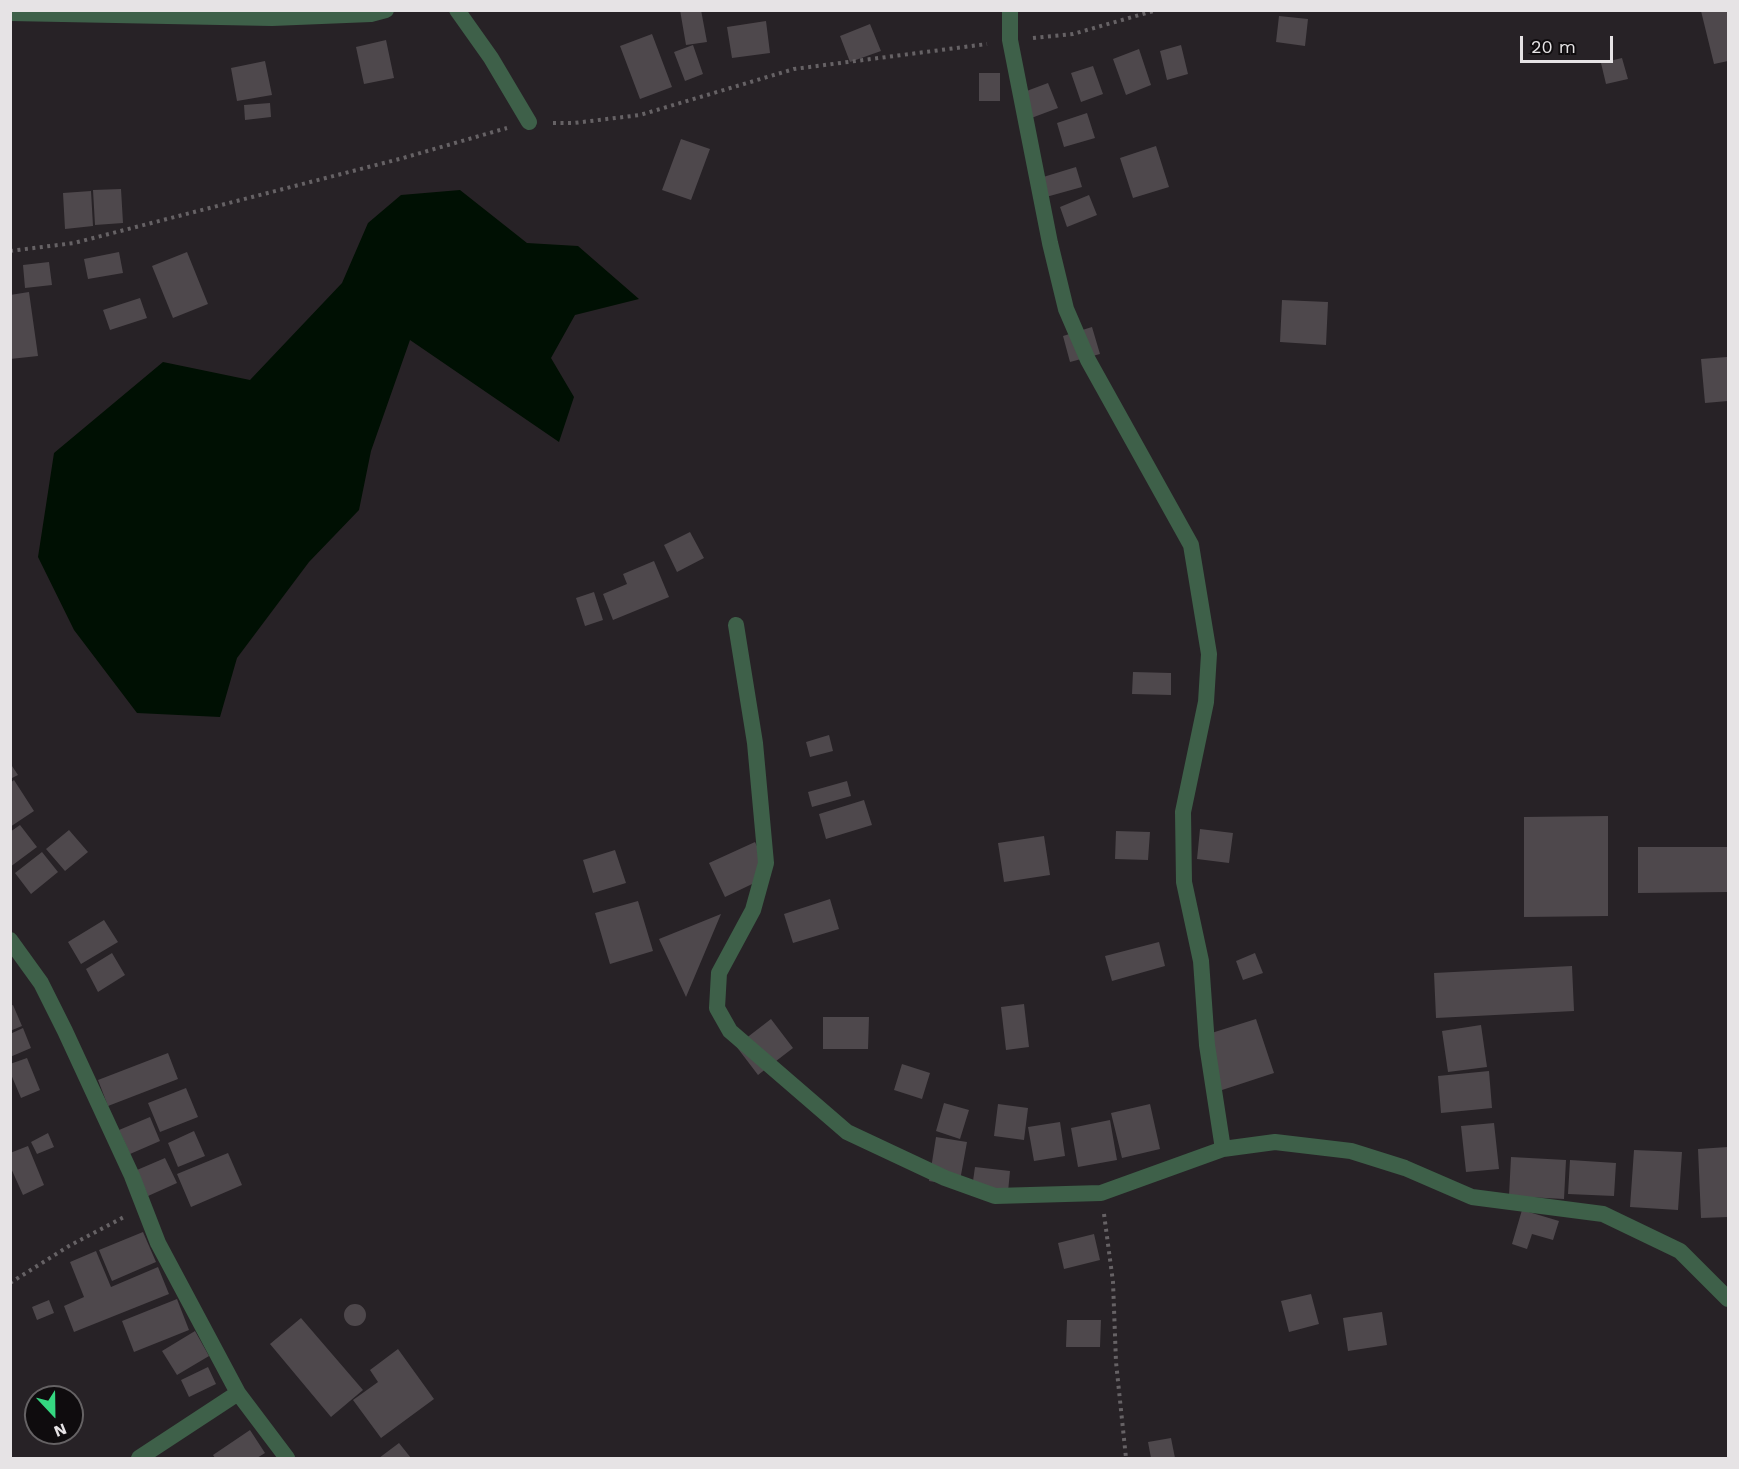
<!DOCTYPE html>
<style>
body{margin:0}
#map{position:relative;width:1739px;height:1469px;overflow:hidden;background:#272226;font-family:"Work Sans",sans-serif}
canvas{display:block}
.frame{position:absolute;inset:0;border:12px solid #e6e3e5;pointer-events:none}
.north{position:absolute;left:24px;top:1385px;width:60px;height:60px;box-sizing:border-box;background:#0f0c0e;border:2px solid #656264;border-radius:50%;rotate:158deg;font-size:16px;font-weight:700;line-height:24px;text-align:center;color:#e6e3e5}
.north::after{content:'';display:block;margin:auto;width:21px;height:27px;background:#35d881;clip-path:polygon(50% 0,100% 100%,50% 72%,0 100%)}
.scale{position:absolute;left:1520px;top:36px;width:93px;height:27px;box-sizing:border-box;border:3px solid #e6e3e5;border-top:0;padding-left:8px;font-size:18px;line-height:21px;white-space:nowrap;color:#e6e3e5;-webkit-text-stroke:4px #0f0c0e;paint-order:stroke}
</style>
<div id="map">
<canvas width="1739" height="1469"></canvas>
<div class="frame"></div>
<div class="north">N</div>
<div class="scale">20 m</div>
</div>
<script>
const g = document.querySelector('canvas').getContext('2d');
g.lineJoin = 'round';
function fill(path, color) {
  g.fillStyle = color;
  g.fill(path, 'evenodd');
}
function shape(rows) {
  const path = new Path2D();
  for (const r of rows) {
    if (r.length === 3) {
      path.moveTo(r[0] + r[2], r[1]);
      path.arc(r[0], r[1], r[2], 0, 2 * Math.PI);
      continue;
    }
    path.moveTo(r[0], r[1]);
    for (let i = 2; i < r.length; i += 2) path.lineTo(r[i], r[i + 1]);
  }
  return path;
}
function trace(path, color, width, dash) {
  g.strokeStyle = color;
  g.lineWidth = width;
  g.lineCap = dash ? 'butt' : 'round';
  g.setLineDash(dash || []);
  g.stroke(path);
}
fill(shape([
 [460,190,527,243,578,246,639,299,575,315,551,358,574,397,559,442,410,340,371,451,359,510,309,562,237,658,220,717,137,713,74,630,38,557,54,453,163,362,250,380,342,283,368,223,401,195]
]), '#001003');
fill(shape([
 [680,10,701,10,707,42,686,45],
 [1728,10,1728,61,1714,64,1701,11],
 [1279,16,1308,19,1305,46,1276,42],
 [766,21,770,53,732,58,727,27],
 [870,24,881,51,850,62,840,36],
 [652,34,672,87,640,99,620,46],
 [386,40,394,78,364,84,356,47],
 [693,45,703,74,685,81,674,52],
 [1181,45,1188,74,1167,80,1160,51],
 [1139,49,1151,85,1126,95,1113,59],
 [1622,58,1628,79,1606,84,1601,63],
 [265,61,272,95,237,101,231,68],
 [1093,66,1103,94,1081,102,1071,73],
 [979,73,1000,73,1000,101,979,101],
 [1048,83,1058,108,1026,120,1016,95],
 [270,103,271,117,245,120,244,105],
 [1087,113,1095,138,1064,147,1057,123],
 [681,139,710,149,691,200,662,190],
 [1156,146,1169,187,1133,198,1120,158],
 [1076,167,1082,187,1046,197,1040,178],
 [121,189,123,223,95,225,93,190],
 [91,191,93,226,65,229,63,193],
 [1089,195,1097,215,1067,227,1060,207],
 [119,252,123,273,88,279,84,259],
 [187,252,208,304,173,318,152,266],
 [49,262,52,285,25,288,23,265],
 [29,292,38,356,10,359,10,295],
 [140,298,147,318,110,330,103,310],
 [1282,300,1328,302,1326,345,1280,342],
 [1092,327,1100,354,1070,362,1063,336],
 [1727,357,1728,401,1705,403,1701,359],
 [690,532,704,558,677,572,664,545],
 [654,561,669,597,613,620,603,594,627,584,623,574],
 [594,592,603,620,585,626,576,598],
 [1133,672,1171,673,1171,695,1132,694],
 [829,735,833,751,810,757,806,742],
 [10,763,18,775,10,779],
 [14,780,34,811,10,827,10,783],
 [847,781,851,796,812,807,808,792],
 [864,800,872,825,826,839,819,814],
 [1608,816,1608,916,1524,917,1524,817],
 [20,825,37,847,10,867,10,832],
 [1200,829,1233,833,1229,863,1197,859],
 [69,830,88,852,65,871,46,849],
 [1116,831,1150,832,1148,860,1115,859],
 [1044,836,1050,875,1004,882,998,843],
 [755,842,771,875,725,897,709,863],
 [1638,847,1728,847,1728,892,1638,893],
 [615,850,626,883,593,893,583,860],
 [42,852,58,872,31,894,15,873],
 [830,899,839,929,793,943,784,914],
 [638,901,653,951,610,964,595,913],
 [721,914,686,997,659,939],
 [104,920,118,942,81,964,68,942],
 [1159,942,1165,966,1112,981,1105,956],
 [112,953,125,975,98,992,86,969],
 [1255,953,1263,973,1243,980,1236,961],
 [1572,966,1574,1011,1436,1018,1434,973],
 [1024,1004,1029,1047,1006,1050,1001,1007],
 [13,1005,22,1026,10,1031,10,1006],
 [823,1017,869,1017,868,1049,823,1049],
 [771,1019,793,1048,758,1075,736,1046],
 [1256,1019,1274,1073,1219,1091,1202,1036],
 [1481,1025,1487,1067,1448,1072,1442,1031],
 [23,1028,31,1048,10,1057,10,1034],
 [168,1053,178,1079,108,1106,98,1080],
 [27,1058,40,1090,21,1098,10,1072,10,1064],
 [902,1064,930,1073,922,1099,894,1090],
 [1489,1071,1492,1108,1441,1113,1438,1076],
 [186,1088,198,1117,160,1132,148,1103],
 [944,1103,969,1110,960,1139,936,1131],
 [998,1104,1028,1108,1024,1140,994,1136],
 [1150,1104,1160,1149,1122,1158,1111,1113],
 [150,1117,160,1141,130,1154,119,1130],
 [1110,1120,1117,1160,1078,1167,1071,1128],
 [1060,1122,1065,1156,1034,1161,1028,1127],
 [1494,1123,1499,1169,1466,1172,1461,1126],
 [194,1131,205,1156,178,1167,168,1143],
 [48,1133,54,1147,37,1154,31,1142],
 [936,1137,967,1142,959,1186,929,1181],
 [28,1146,44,1185,23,1195,10,1166,10,1153],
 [1728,1147,1728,1217,1701,1218,1698,1149],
 [1634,1150,1682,1152,1678,1210,1630,1207],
 [228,1153,242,1185,191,1207,177,1174],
 [1511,1157,1566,1160,1564,1199,1509,1196],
 [165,1158,177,1183,148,1196,137,1170],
 [1570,1160,1616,1163,1614,1196,1568,1194],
 [975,1167,1010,1171,1008,1192,972,1188],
 [1522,1210,1559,1221,1553,1240,1532,1234,1527,1249,1512,1244],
 [143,1232,156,1262,112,1281,99,1250],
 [1094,1234,1100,1260,1064,1269,1058,1243],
 [96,1251,111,1287,158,1267,169,1294,74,1332,64,1306,84,1297,70,1262],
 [1311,1294,1319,1324,1289,1332,1281,1301],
 [177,1299,189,1330,134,1352,122,1321],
 [49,1300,54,1313,37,1320,32,1307],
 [355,1315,11],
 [1382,1312,1387,1345,1348,1351,1343,1318],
 [301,1318,363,1390,331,1417,270,1344],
 [1067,1320,1101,1320,1100,1347,1066,1347],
 [195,1331,209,1356,177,1375,162,1351],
 [398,1349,434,1399,381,1438,353,1400,378,1382,370,1370],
 [208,1367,216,1384,189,1397,181,1380],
 [250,1430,265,1453,257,1458,215,1458,213,1455],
 [1171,1438,1175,1458,1151,1458,1148,1442],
 [399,1443,411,1458,379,1458]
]), '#4e484c');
trace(shape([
 [1033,38,1073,34,1157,10],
 [553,123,574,123,640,115,794,69,987,44],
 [10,251,74,243,403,158,507,128],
 [1104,1214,1113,1282,1116,1362,1126,1458],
 [10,1283,69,1246,124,1217]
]), '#666265', 4, [3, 4.5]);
trace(shape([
 [457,10,491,58,529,122],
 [1010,10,1010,40,1050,243,1066,309,1088,360,1191,545,1209,654,1206,702,1183,812,1184,882,1201,961,1207,1045,1223,1149],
 [10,13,272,18,371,14,386,10],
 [736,625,755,743,766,863,753,910,719,973,717,1008,730,1031,847,1132,945,1178,995,1196,1101,1193,1223,1149,1275,1142,1351,1151,1405,1168,1472,1197,1603,1214,1680,1251,1728,1299],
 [10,940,41,983,65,1031,132,1176,158,1243,238,1393,287,1458],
 [139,1458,238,1393]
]), '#3e6049', 16);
</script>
